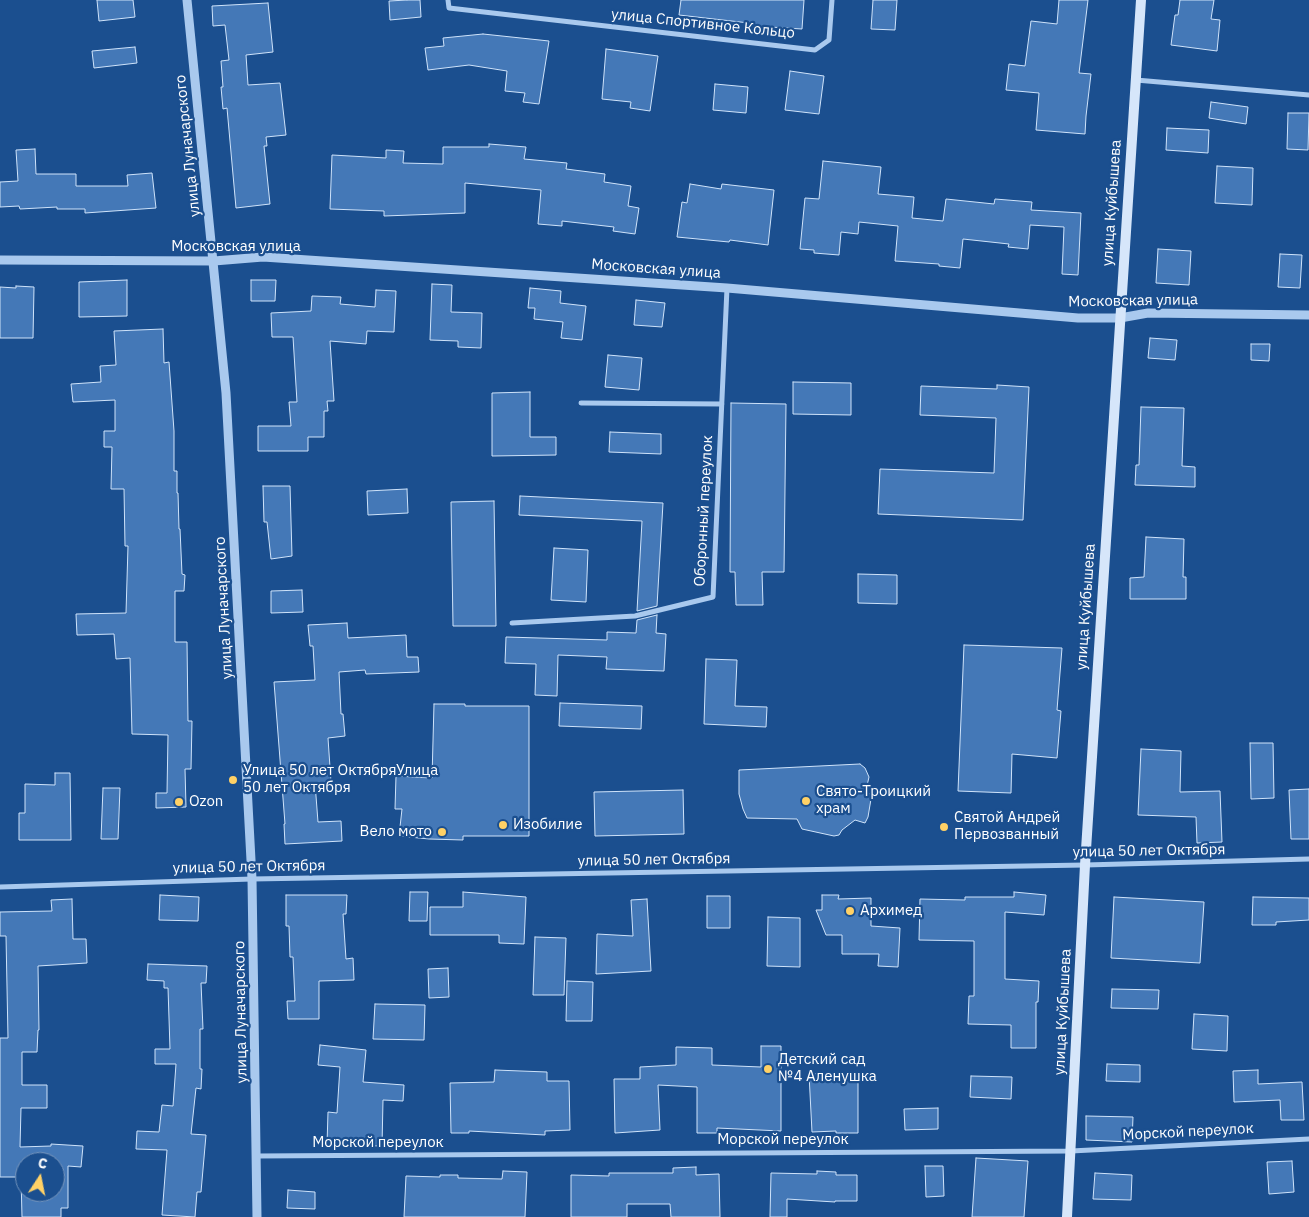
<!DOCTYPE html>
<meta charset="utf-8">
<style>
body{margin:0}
#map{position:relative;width:1309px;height:1217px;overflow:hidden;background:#1b4f8f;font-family:"IBM Plex Sans",sans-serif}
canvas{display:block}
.north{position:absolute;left:15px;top:1152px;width:50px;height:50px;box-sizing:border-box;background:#1b4f8f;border:1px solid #7695bc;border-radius:50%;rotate:11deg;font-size:14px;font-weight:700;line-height:20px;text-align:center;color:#fff}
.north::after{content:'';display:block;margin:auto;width:18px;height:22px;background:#ffd166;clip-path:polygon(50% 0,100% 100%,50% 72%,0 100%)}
</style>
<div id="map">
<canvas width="1309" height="1217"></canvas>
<div class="north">С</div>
</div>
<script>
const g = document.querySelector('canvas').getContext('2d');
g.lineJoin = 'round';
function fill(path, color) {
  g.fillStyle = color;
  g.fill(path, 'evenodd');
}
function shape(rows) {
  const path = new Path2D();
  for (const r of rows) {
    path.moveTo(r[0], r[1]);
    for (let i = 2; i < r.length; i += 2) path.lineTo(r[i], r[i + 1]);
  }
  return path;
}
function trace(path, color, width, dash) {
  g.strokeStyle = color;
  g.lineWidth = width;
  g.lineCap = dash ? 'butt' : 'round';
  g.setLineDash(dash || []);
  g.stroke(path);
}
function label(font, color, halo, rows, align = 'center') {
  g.font = font + ' "IBM Plex Sans",sans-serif';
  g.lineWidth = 4.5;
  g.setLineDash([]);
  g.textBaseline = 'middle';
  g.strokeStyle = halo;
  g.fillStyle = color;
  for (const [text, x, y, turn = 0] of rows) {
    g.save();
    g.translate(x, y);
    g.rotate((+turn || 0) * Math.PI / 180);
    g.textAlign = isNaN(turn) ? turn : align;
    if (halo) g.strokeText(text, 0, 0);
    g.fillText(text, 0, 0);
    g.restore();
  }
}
const building = shape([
 [97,0,133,0,135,17,99,21,97,0],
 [407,0,420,0,421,17,390,20,389,1,407,0],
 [681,0,804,0,802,29,770,27,770,29,748,26,749,23,679,15,681,0],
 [873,0,897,0,895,30,871,29,873,0],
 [1059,0,1088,0,1079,73,1091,74,1086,116,1085,134,1036,130,1039,93,1006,90,1009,64,1025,66,1031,21,1057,24,1059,0],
 [1180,0,1214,0,1211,19,1220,20,1217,51,1171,45,1175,15,1178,15,1180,0],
 [268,3,273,52,246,55,248,85,280,83,286,135,266,137,267,146,264,146,270,204,236,208,227,108,223,109,221,87,223,87,221,61,229,60,225,25,213,26,212,6,268,3],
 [483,34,549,41,539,104,523,102,525,93,505,91,507,71,469,65,428,70,425,48,444,46,443,38,483,34],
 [135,47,137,63,94,68,92,51,135,47],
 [606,49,658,56,650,111,630,108,631,102,602,99,606,49],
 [790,71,824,76,819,114,785,110,790,71],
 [715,84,748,87,746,113,713,110,715,84],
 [1211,102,1248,107,1246,124,1209,118,1211,102],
 [1288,113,1309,113,1308,150,1287,149,1288,113],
 [1167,128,1209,130,1208,153,1166,150,1167,128],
 [489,144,526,147,524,159,567,163,566,169,605,174,604,182,631,186,628,206,639,208,635,234,613,231,614,227,562,221,562,226,538,224,541,190,465,183,465,213,384,216,384,211,330,209,332,155,386,158,386,150,404,151,403,163,443,164,443,147,489,147,489,144],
 [35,149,36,174,76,174,76,186,128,186,127,175,152,173,156,208,85,213,85,209,57,209,57,207,20,209,19,206,0,207,0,182,18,181,16,150,35,149],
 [823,161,881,167,878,194,914,197,912,218,943,221,946,199,994,204,995,199,1032,202,1031,210,1081,213,1078,275,1062,274,1064,227,1030,225,1028,249,1008,247,1009,244,963,239,960,268,939,266,939,264,895,261,898,226,859,222,858,234,841,232,839,255,814,253,814,250,800,249,805,198,819,199,823,161],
 [1217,166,1253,168,1252,205,1215,203,1217,166],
 [690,184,721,189,722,184,774,190,768,245,730,240,729,242,677,237,682,202,687,203,690,184],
 [1158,249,1191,251,1189,285,1156,283,1158,249],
 [1280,254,1302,255,1300,288,1278,287,1280,254],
 [127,280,127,316,79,317,79,282,127,280],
 [251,280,276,280,275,301,251,301,251,280],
 [432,284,452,285,451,312,482,313,481,348,458,347,458,341,430,340,432,284],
 [16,286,34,287,33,338,0,338,0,287,16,288,16,286],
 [530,288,561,291,560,303,586,306,582,340,561,338,563,322,534,319,535,308,528,308,530,288],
 [376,290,396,291,394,332,367,331,366,344,330,341,334,401,327,401,328,411,324,411,324,437,308,437,308,451,258,451,258,426,291,426,289,402,297,402,293,337,272,337,271,313,311,311,312,296,341,297,340,304,375,307,376,290],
 [636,300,665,303,662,327,634,325,636,300],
 [163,329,164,363,169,362,174,431,174,471,177,471,177,493,178,493,179,529,180,529,182,574,185,575,184,591,175,591,175,642,187,642,188,721,192,721,191,769,185,769,186,807,156,808,156,793,167,793,168,735,132,734,130,658,116,659,114,634,77,635,76,614,126,613,128,546,125,546,124,489,111,489,112,447,104,447,104,431,115,431,115,400,73,402,71,384,101,382,100,366,116,365,114,331,163,329],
 [1150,338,1177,340,1175,360,1148,358,1150,338],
 [1251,344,1270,344,1269,361,1251,360,1251,344],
 [608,355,642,358,639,390,605,387,608,355],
 [793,382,851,383,851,415,793,414,793,382],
 [997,385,1029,387,1023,520,878,514,880,469,994,473,996,418,920,415,921,386,997,389,997,385],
 [530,392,530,437,556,437,556,455,492,456,492,393,530,392],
 [731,403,786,404,784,572,762,572,763,605,736,605,735,572,730,572,731,403],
 [1141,407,1184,408,1182,466,1195,467,1195,487,1135,485,1136,465,1139,465,1141,407],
 [610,432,661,434,661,454,609,452,610,432],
 [263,486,290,486,292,556,271,559,267,522,264,522,263,486],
 [407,489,408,513,368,515,367,491,407,489],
 [520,496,663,503,657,606,637,611,642,521,519,515,520,496],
 [494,501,496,626,453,626,451,502,494,501],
 [1146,537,1184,539,1183,577,1186,577,1186,599,1130,599,1130,578,1144,577,1146,537],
 [554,548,588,550,586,602,551,600,554,548],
 [858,574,897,575,897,604,858,603,858,574],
 [302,590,303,612,271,613,271,591,302,590],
 [657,615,656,633,666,634,664,671,606,669,607,657,558,655,557,696,535,695,536,664,505,663,506,637,607,640,607,632,636,633,637,620,657,615],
 [347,623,348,638,406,635,407,657,418,657,419,672,366,674,365,670,339,672,341,714,343,714,345,736,328,738,331,782,315,783,318,822,341,821,342,841,285,844,284,824,285,824,274,682,315,680,313,646,310,646,308,625,347,623],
 [964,645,1062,648,1057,710,1061,711,1057,758,1012,754,1011,793,958,791,964,645],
 [706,659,737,660,735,706,767,707,766,727,704,724,706,659],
 [560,703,642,706,641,729,559,726,560,703],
 [434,704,465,704,465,706,529,706,529,836,463,836,463,840,429,839,399,836,402,809,395,809,396,776,432,778,434,704],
 [1250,743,1273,743,1274,798,1251,799,1250,743],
 [1141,749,1181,751,1180,792,1220,791,1222,842,1197,843,1196,817,1138,815,1141,749],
 [860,764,865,768,869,777,866,790,870,794,871,799,868,817,865,823,855,820,842,830,839,835,834,836,802,829,797,819,747,818,743,809,739,794,739,770,860,764],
 [55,773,70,773,71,840,19,840,19,813,25,813,25,784,55,785,55,773],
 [103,788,120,788,118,839,101,839,103,788],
 [1309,789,1309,839,1291,839,1289,790,1309,789],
 [683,790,684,834,595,836,594,792,683,790],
 [410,892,428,892,427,921,409,921,410,892],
 [463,892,526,897,524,944,499,943,499,935,430,935,430,907,463,907,463,892],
 [1014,892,1046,895,1044,915,1005,912,1005,979,1039,981,1038,1002,1036,1002,1036,1048,1011,1048,1011,1025,968,1024,969,996,974,996,974,941,919,940,920,899,965,900,965,897,1014,897,1014,892],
 [160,895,199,897,198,921,159,920,160,895],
 [286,895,347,895,346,914,343,914,346,959,353,958,354,980,319,981,319,1019,288,1019,287,1001,295,1001,293,957,290,957,289,926,286,926,286,895],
 [822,895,839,895,838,899,871,898,871,926,900,928,898,967,878,966,879,954,842,954,842,935,826,935,816,910,822,910,822,895],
 [707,896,730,896,730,928,707,928,707,896],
 [1114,897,1204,902,1200,963,1111,958,1114,897],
 [1253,897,1309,898,1309,920,1276,922,1276,925,1252,925,1253,897],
 [72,899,73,939,86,939,87,963,38,966,39,1030,38,1030,37,1052,22,1052,22,1085,47,1085,47,1108,21,1108,20,1147,51,1146,51,1144,83,1146,81,1167,68,1166,68,1208,61,1208,61,1217,22,1217,21,1177,0,1177,0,1038,8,1038,6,936,0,936,0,912,52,911,51,900,72,899],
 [25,1162,55,1162,55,1192,25,1192,25,1162],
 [647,899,651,971,596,974,597,934,633,936,631,900,647,899],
 [768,917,800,918,800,967,767,966,768,917],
 [535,937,566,938,564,995,533,995,535,937],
 [148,964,207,966,206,983,201,983,203,1029,200,1029,200,1069,202,1069,201,1089,196,1088,191,1134,206,1135,201,1192,197,1192,195,1217,162,1215,167,1150,136,1149,137,1131,159,1132,162,1105,173,1106,176,1064,155,1064,155,1049,170,1049,168,988,164,988,164,981,147,980,148,964],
 [448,968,449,997,429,998,428,969,448,968],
 [567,981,593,982,592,1021,566,1021,567,981],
 [1112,989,1159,990,1158,1009,1111,1008,1112,989],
 [375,1004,425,1005,424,1040,373,1039,375,1004],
 [1194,1014,1228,1016,1227,1051,1192,1049,1194,1014],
 [320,1045,366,1050,363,1082,404,1085,403,1101,383,1100,382,1146,327,1145,328,1112,337,1113,340,1067,318,1065,320,1045],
 [761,1046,781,1046,781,1131,717,1128,717,1133,697,1133,697,1087,658,1085,660,1130,615,1133,614,1079,640,1079,640,1067,676,1065,676,1047,712,1048,712,1065,761,1067,761,1046],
 [1107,1064,1140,1065,1140,1082,1106,1081,1107,1064],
 [495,1070,547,1072,547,1081,569,1081,570,1130,545,1131,545,1135,469,1131,469,1133,451,1133,450,1083,494,1082,495,1070],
 [1258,1070,1258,1084,1302,1082,1304,1120,1281,1120,1280,1100,1234,1102,1233,1071,1258,1070],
 [829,1073,829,1081,858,1082,858,1133,836,1133,836,1131,812,1132,809,1074,829,1073],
 [971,1076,1012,1077,1011,1099,970,1097,971,1076],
 [938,1108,938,1129,905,1130,904,1109,938,1108],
 [1086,1116,1133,1117,1132,1142,1086,1140,1086,1116],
 [976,1158,1028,1161,1024,1217,972,1217,976,1158],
 [1292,1161,1294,1192,1269,1194,1267,1162,1292,1161],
 [925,1166,943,1166,944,1196,926,1197,925,1166],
 [696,1167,696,1175,719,1174,720,1217,671,1217,670,1204,627,1204,627,1217,571,1217,571,1175,609,1176,609,1173,673,1173,673,1168,696,1167],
 [503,1171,527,1172,525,1217,404,1217,406,1176,440,1177,440,1175,458,1175,458,1178,502,1179,503,1171],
 [817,1171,836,1172,836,1175,857,1175,857,1201,835,1201,835,1202,787,1199,787,1217,770,1217,771,1173,817,1174,817,1171],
 [1095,1173,1132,1175,1131,1200,1093,1199,1095,1173],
 [288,1190,315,1192,315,1209,287,1208,288,1190]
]);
fill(building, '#4478b7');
trace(building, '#cfe3fa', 1);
trace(shape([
 [448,0,449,8,815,50,829,40,832,0],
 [1136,80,1309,95],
 [581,403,722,404],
 [512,623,635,616,713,597,727,288],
 [0,887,252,879,1085,865,1309,859],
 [257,1156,1071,1151,1309,1139]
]), '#a9c9ee', 5);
trace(shape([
 [187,0,226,393,252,879,257,1217],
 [0,260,214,261,263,257,727,288,1078,318,1120,318,1148,313,1309,315]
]), '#a9c9ee', 9);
trace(shape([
 [1067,1217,1085,865,1141,0]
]), '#d6e6fa', 10);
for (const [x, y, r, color] of [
 [233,780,5,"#ffd166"],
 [806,801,5,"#ffd166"],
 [179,802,5,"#ffd166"],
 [503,825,5,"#ffd166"],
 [944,827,5,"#ffd166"],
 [442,832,5,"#ffd166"],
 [850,911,5,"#ffd166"],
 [768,1069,5,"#ffd166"]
]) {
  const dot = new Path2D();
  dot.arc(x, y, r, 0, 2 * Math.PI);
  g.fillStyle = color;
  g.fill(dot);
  trace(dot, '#1b4f8f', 2);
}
label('15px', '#fff', '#1b4f8f', [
 ["улица Спортивное Кольцо",703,24,6],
 ["улица Луначарского",188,146,-96],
 ["улица Куйбышева",1112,203,-86],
 ["Московская улица",236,247],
 ["Московская улица",656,269,4],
 ["Московская улица",1133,301,-1],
 ["Оборонный переулок",704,511,-87],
 ["улица Куйбышева",1086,607,-86],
 ["улица Луначарского",224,608,-93],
 ["улица 50 лет Октября",1149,851,-1],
 ["улица 50 лет Октября",654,860,-1],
 ["улица 50 лет Октября",249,867,-1],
 ["улица Луначарского",241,1012,-91],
 ["улица Куйбышева",1063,1012,-87],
 ["Морской переулок",1188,1132,-3],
 ["Морской переулок",783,1140],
 ["Морской переулок",378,1143]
]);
label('15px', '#fff', '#1b4f8f', [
 ["Улица 50 лет ОктябряУлица",243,771],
 ["50 лет Октября",243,788],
 ["Свято-Троицкий",816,792],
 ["храм",816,809],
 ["Ozon",189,802],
 ["Святой Андрей",954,818],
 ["Первозванный",954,835],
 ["Изобилие",513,825],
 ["Вело мото",432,832,"right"],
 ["Архимед",860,911],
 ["Детский сад",778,1060],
 ["№4 Аленушка",778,1077]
], 'left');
</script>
